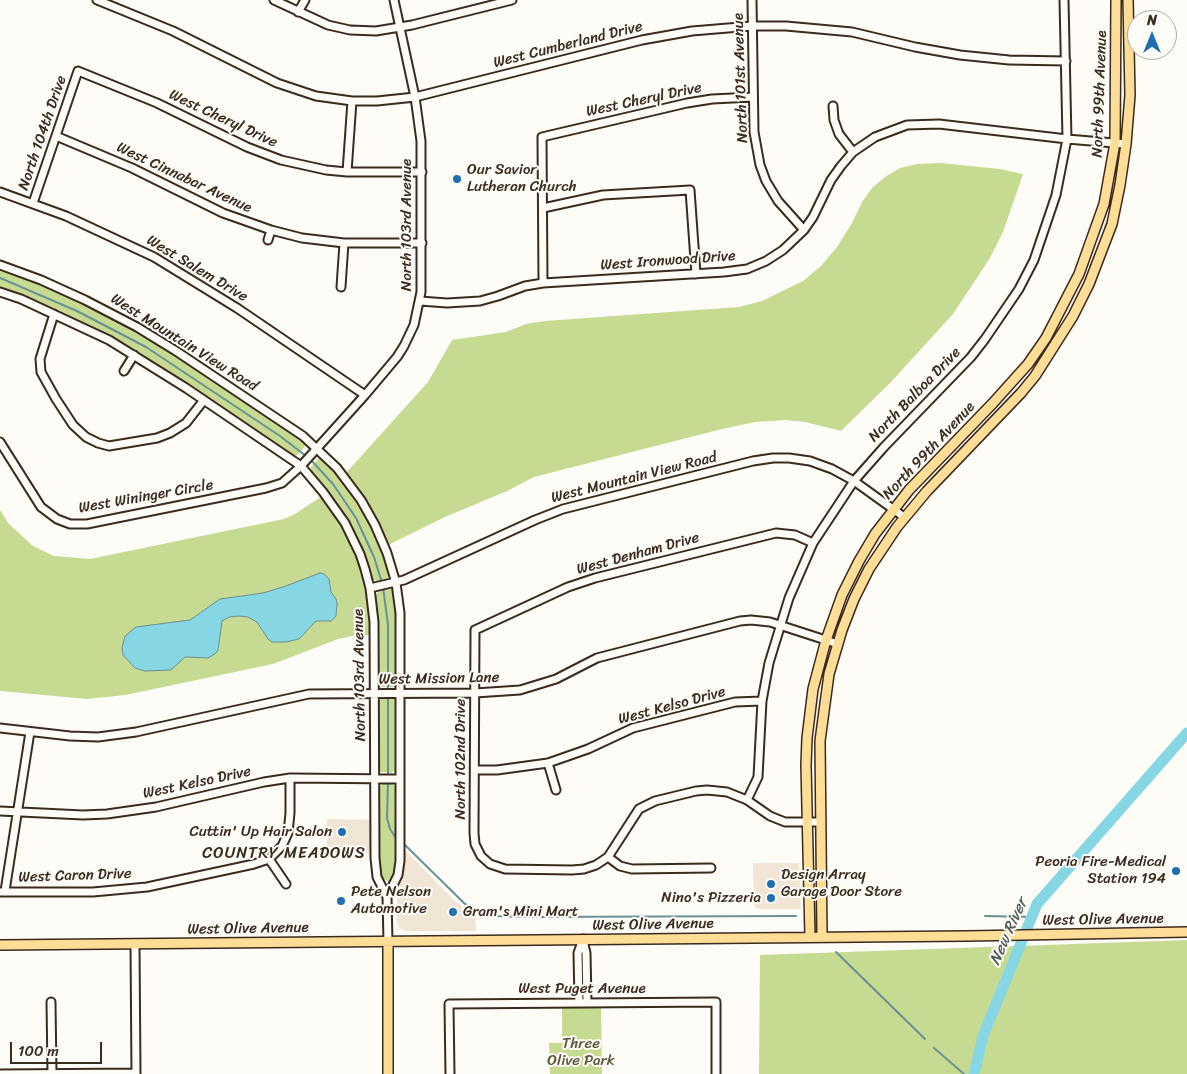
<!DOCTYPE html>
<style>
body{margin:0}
#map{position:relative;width:1187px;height:1074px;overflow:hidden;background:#fdfcf7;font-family:Sriracha,sans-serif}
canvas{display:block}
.north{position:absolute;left:1127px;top:10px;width:50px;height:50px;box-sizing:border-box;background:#fdfcf7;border:1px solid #afa8a0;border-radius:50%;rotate:0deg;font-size:14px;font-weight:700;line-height:20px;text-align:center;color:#3b2a1e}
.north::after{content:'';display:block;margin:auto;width:18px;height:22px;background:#1f6fb2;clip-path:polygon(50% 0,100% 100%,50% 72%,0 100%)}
.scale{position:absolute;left:10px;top:1042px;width:92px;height:22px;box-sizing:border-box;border:2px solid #3b2a1e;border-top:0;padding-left:6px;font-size:15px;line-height:18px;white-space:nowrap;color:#3b2a1e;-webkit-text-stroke:4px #fdfcf7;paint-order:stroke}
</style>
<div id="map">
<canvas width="1187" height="1074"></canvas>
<div class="north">N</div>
<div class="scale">100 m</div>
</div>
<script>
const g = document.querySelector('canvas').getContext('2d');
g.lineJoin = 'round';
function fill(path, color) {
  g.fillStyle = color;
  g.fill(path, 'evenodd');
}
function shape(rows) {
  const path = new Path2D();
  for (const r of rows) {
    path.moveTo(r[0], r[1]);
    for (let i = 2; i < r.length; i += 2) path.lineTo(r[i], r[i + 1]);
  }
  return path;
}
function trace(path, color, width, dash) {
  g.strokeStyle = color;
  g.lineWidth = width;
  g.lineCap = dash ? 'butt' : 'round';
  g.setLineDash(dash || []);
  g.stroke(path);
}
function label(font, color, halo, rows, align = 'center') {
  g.font = font + ' Sriracha,sans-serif';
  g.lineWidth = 4;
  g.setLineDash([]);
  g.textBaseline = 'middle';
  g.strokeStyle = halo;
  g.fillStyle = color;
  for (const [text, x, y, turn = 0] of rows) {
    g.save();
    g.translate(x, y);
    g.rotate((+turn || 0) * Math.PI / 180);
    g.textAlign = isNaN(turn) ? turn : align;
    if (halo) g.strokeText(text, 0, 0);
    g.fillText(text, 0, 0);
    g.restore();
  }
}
fill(shape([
 [327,819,372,820,371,853,327,853],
 [403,848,456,902,475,915,476,931,405,931,399,928,397,922,397,884,403,869],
 [753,863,799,863,801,909,757,909,754,905]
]), '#f1e6d6');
fill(shape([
 [940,163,1000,169,1023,174,1003,232,990,258,953,314,891,382,841,431,805,422,786,420,755,422,722,429,534,477,507,491,445,517,388,545,373,513,359,490,346,473,428,382,452,340,506,332,526,324,545,321,739,307,762,301,803,281,821,266,837,247,852,223,862,202,872,188,885,177,900,168,917,164],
 [2,270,58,290,105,313,176,353,305,440,305,446,298,455,293,456,135,351,62,314,0,288,0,271],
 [319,458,325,459,351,491,371,522,385,555,390,574,387,578,377,581,372,579,370,576,358,542,350,523,334,500,311,471,311,467],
 [322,496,344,527,361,568,369,605,371,635,357,635,338,639,273,664,125,695,87,699,0,691,0,510,9,524,33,546,54,556,90,559,284,519,295,514],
 [391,589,394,592,397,614,397,683,394,687,383,687,379,685,378,679,378,617,375,596,379,591],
 [384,698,393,698,397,701,397,770,391,773,381,772,378,768,378,702,380,699],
 [383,784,392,784,397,788,398,864,395,875,391,881,389,882,382,878,378,866,378,788],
 [1187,940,1187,1074,759,1074,760,955],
 [562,1008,601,1008,602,1074,550,1074,549,1043,562,1043]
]), '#c6db91');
const water = shape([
 [320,573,324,574,329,579,331,592,336,599,337,604,336,616,331,621,316,621,299,639,286,642,272,642,268,639,257,622,248,617,239,616,229,617,222,621,218,650,216,653,208,658,185,657,171,670,145,671,135,668,123,655,122,648,125,636,136,627,190,620,220,599,263,593,283,587,320,573]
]);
fill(water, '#87d6e3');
trace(water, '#699194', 1);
trace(shape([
 [0,278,77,311,146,347,280,436,306,456],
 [310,459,333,484,356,518,374,557,382,583],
 [383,587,388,625,388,692],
 [388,777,388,697],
 [388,782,387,818,390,829,396,838],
 [405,845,465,904,483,913,495,916,522,917,796,916],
 [985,916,1032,917],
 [836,952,925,1039],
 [934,1048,964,1074]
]), '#699194', 2);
trace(shape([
 [974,1074,983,1036,1037,904,1187,733]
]), '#87d6e3', 11);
const minor = shape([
 [97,0,173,31,277,83,316,96,352,101,377,101,415,97,642,40,692,31,752,26,786,26,852,32,915,47,960,55,1009,60,1066,61],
 [274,0,328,25,350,30,376,31,412,25,512,0],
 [752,0,754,132,760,165,766,181,778,201,804,230],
 [298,12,305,0],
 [833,106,834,120,839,134,853,152],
 [56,136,132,168,223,213,271,230,302,238,344,243,422,243],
 [347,172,352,101],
 [0,192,66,216,154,257,237,308,365,395],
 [33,203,78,71,157,103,247,147,281,160,326,170,347,172,422,172],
 [543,208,603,195,690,190,696,274],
 [268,240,271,230],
 [0,265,41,280,85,300,137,327,176,351,303,436,337,468,361,500,375,525,387,553,396,583,400,613,400,861,398,875,387,897],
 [543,283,542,137,687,103,712,99,753,97],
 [341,287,344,243],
 [0,292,21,299,109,340,186,388,301,466,323,492,345,523,360,554,365,569,370,588,374,622,375,858,377,877,387,897,388,942],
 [420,301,447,303,480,301,498,296,525,286,543,283,724,272,747,269,766,261,783,250,804,230,813,217,831,180,841,166,853,152,875,137,907,125,939,124,1067,139,1126,144],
 [54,314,40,359,41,372,56,399,73,425,86,437,98,443,109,446,157,438,170,433,186,423,204,400],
 [124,371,134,355],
 [0,442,41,507,57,519,70,524,87,524,266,488,282,483,301,466,365,395,397,357,404,346,414,325,421,292,421,141,415,97,394,0],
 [813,543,795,535,776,533,595,578,568,587,475,630,474,833,475,844,481,856,490,864,505,869,572,870,584,869,596,865,608,857,639,809,655,801,696,791,707,790,727,792,747,800,770,816,785,822,820,822],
 [370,588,404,580,535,520,563,509,753,461,773,458,789,458,810,461,832,469,854,481,904,517],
 [0,728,70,736,98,737,136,732,309,694,475,693,520,690,556,679,597,658,740,621,751,620,770,622,838,644],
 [548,763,556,790],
 [475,770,497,770,548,763,588,749,633,728,735,702,762,701],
 [747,800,758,777,762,701,769,663,789,598,813,543,854,481,884,447,971,357,985,339,1019,289,1034,260,1056,195,1067,139,1064,0],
 [0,811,83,815,107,814,156,807,264,782,290,778,400,779],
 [608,857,620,866,632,869,711,868],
 [269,859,286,884],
 [5,891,30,732],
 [0,892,93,892,147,887,254,864,269,859,282,846,288,833,290,813,290,778],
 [583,940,586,953,587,1003],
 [135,944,136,1074],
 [51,1002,52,1073],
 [579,1002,578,953,583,939],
 [0,1074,136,1073],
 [450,1074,449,1004,716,1002,716,1074]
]);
const major = shape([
 [810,937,806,765,807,738,813,689,826,640,842,595,859,561,875,534,909,490,993,403,1028,364,1046,338,1079,274,1104,204,1115,143,1116,0],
 [822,937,820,741,829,674,842,630,854,599,869,569,897,527,927,491,1021,393,1035,376,1073,316,1089,284,1112,224,1120,185,1126,144,1130,95,1128,0],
 [0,945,967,936,1187,932],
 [388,1074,388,942]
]);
trace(minor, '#3b2a1e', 11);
trace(major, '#3b2a1e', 12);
trace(minor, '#fdfcf7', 7);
trace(major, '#fedd96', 9);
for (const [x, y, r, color] of [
 [457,179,5,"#1f6fb2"],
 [342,832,5,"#1f6fb2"],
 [1176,871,5,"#1f6fb2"],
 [771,884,5,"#1f6fb2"],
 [771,898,5,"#1f6fb2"],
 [341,901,5,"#1f6fb2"],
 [453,912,5,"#1f6fb2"]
]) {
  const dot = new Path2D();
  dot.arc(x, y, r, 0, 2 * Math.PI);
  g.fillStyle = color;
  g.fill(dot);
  trace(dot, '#fdfcf7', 2);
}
label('15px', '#3b2a1e', '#fdfcf7', [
 ["West Cumberland Drive",568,45,-14],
 ["North 101st Avenue",741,78,-92],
 ["North 99th Avenue",1100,94,-88],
 ["West Cheryl Drive",644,100,-12],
 ["West Cheryl Drive",223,119,25],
 ["North 104th Drive",43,133,-71],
 ["West Cinnabar Avenue",184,178,25],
 ["North 103rd Avenue",407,225,-90],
 ["West Ironwood Drive",668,261,-4],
 ["West Salem Drive",197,269,31],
 ["West Mountain View Road",184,343,32],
 ["North Balboa Drive",915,395,-46],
 ["North 99th Avenue",929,451,-47],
 ["West Mountain View Road",634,478,-14],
 ["West Wininger Circle",146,497,-10],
 ["West Denham Drive",638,554,-15],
 ["North 103rd Avenue",360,675,-91],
 ["West Mission Lane",439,679,-1],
 ["West Kelso Drive",672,706,-15],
 ["North 102nd Drive",461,759,-90],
 ["West Kelso Drive",197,783,-12],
 ["West Caron Drive",75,876,-2],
 ["West Olive Avenue",1103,920,-1],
 ["West Olive Avenue",653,925,-1],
 ["West Olive Avenue",248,929,-1],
 ["West Puget Avenue",582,989]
]);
label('15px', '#3b2a1e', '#fdfcf7', [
 ["Our Savior",467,170],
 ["Lutheran Church",467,187],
 ["Cuttin' Up Hair Salon",332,832,"right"],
 ["Peoria Fire-Medical",1166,862,"right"],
 ["Station 194",1166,879,"right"],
 ["Design Array",781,875],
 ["Garage Door Store",781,892],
 ["Pete Nelson",351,892],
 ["Automotive",351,909],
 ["Nino's Pizzeria",761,898,"right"],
 ["Gram's Mini Mart",463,912]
], 'left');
label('15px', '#5e563b', '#fdfcf7', [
 ["Three",581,1044],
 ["Olive Park",581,1061]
]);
g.letterSpacing = '1px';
label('16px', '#3b2a1e', '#fdfcf7', [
 ["COUNTRY MEADOWS",284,854]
]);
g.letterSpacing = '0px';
label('italic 16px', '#525e59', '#fdfcf7', [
 ["New River",1009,932,-66]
]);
</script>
